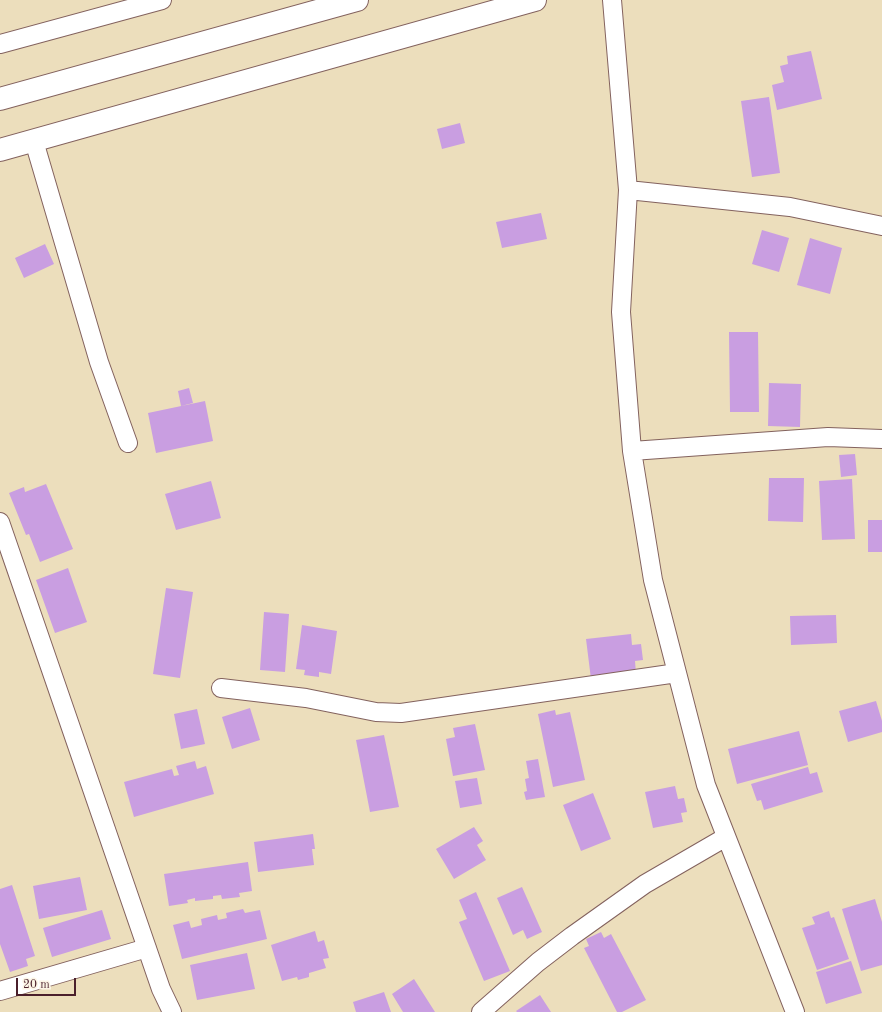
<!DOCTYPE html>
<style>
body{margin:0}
#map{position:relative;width:882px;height:1012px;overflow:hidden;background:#ecdebc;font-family:"Old Standard TT",serif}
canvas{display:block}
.scale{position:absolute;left:16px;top:978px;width:60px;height:18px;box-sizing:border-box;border:2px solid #4a1f2b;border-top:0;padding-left:5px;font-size:12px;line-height:14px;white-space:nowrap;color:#4a1f2b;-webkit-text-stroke:3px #fcf5e5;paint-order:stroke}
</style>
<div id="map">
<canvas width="882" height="1012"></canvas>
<div class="scale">20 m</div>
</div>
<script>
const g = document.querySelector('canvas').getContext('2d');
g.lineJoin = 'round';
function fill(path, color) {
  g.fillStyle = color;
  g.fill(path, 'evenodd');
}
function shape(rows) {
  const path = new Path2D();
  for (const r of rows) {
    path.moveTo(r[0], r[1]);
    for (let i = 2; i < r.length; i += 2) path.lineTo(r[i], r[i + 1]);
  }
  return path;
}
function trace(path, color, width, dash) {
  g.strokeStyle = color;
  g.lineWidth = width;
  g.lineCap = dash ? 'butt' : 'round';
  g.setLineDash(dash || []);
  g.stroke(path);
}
fill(shape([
 [811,51,822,99,777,110,772,85,784,82,780,66,788,64,787,56],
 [769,97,780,173,752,177,741,101],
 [460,123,465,143,442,149,437,129],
 [541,213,547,239,502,248,496,222],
 [762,230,789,238,779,272,752,264],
 [810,238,842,248,830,294,797,285],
 [45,244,54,264,24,278,15,258],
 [729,332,758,332,759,412,730,412],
 [769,383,801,384,800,427,768,426],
 [189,388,193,403,181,406,178,391],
 [205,401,213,441,156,453,148,413],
 [855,454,857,475,841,477,839,455],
 [769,478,804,478,803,522,768,521],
 [852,479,855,539,822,540,819,481],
 [211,481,221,518,176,530,165,494],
 [46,484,73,549,40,562,29,534,26,535,9,493,24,487,25,492],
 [868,520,882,520,882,552,868,552],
 [68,568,87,622,55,633,36,580],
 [166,588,193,592,180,678,153,674],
 [264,612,289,614,285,672,260,670],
 [836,615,837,643,791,645,790,616],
 [302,625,337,631,331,674,319,672,319,677,304,675,305,670,296,669],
 [631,634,632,645,641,644,643,660,635,661,636,674,591,679,586,639],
 [876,701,882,721,882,732,848,742,839,711],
 [250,708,260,740,232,749,222,717],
 [197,709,205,744,181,749,174,714],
 [555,710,556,715,570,712,585,780,553,787,538,714],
 [475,724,485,770,453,776,446,739,455,737,453,728],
 [799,731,808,765,737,784,728,749],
 [384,735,399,807,370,812,356,740],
 [538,759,545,797,526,800,524,792,527,791,525,779,529,778,526,761],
 [195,761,197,769,206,766,214,794,134,817,124,782,172,769,174,776,179,775,176,766],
 [808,767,810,774,817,772,823,792,764,810,761,800,757,801,751,784],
 [477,778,482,804,460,808,455,781],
 [675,786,678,799,684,798,687,812,681,813,683,822,653,828,645,792],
 [593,793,611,839,581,851,563,805],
 [474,827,483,841,477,845,486,860,454,879,436,849],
 [313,834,315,849,312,849,314,865,258,872,254,842],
 [248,862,252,891,239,893,240,897,222,899,221,895,213,896,213,899,195,901,195,898,187,900,188,903,169,906,164,874],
 [80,877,87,910,39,919,33,886],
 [12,885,35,956,26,959,28,966,10,972,0,944,0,889],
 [522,887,542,932,527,939,523,930,513,935,497,898],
 [476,892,510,971,484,981,459,922,467,919,459,900],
 [875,899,882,922,882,965,861,971,842,909],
 [243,909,245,913,260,910,267,939,182,959,173,925,189,921,191,928,202,925,201,919,217,915,218,920,227,918,226,913],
 [102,910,111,939,52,957,43,928],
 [829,911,831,918,834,917,849,959,817,970,802,928,815,924,812,917],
 [315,931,318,942,324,940,329,958,323,959,326,968,309,973,309,977,298,980,297,977,282,981,271,945],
 [601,932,604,938,611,934,646,1000,622,1012,617,1012,584,948,589,946,586,939],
 [247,953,255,989,197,1000,190,965],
 [851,961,862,993,826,1004,816,972],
 [414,979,435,1012,403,1012,392,994],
 [384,992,391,1012,356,1012,353,1002],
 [540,995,551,1012,517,1012,516,1011]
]), '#c99ee1');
const minor = shape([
 [612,0,628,190,621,312,632,451,653,580,706,785,795,1012],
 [0,44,162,0],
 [34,141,99,362,128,443],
 [628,190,790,207,882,226],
 [632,451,828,437,882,439],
 [0,522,161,989,172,1012],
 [221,688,306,698,376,712,401,713,677,673],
 [0,991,147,948],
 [481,1012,538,962,572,936,645,884,726,837]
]);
const trunk = shape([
 [0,99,357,0],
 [0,150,535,0]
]);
trace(minor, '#83625e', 20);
trace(trunk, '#83625e', 24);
trace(minor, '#fff', 18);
trace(trunk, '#fff', 22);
</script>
